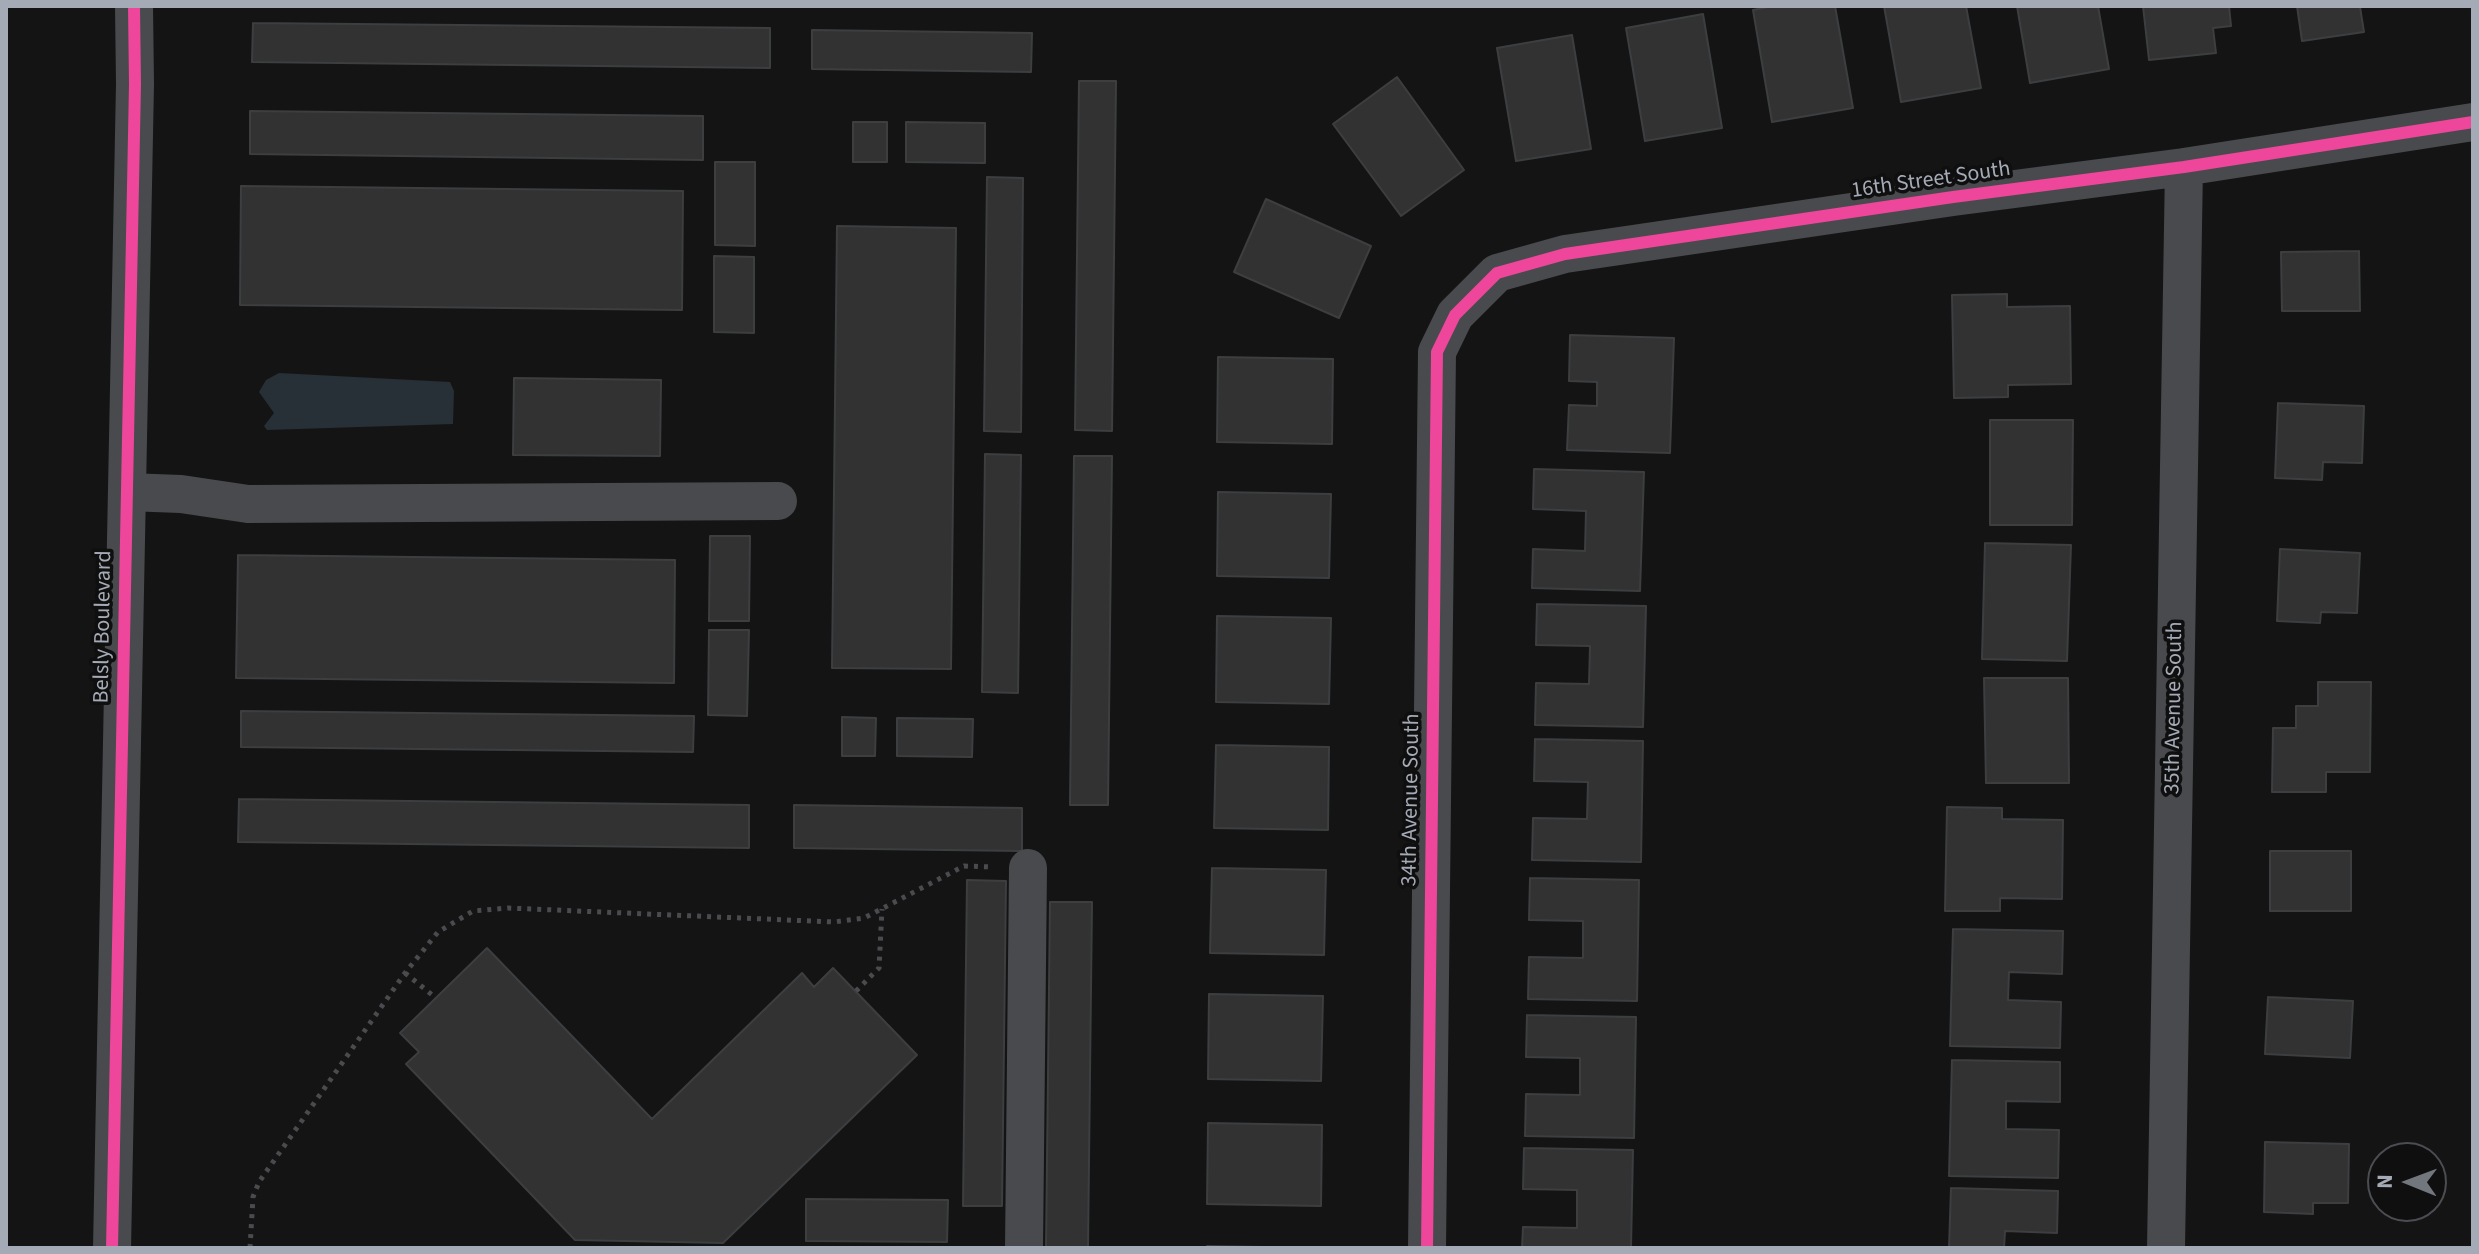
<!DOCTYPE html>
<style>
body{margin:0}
#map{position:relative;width:2479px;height:1254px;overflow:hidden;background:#141414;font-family:"Source Sans 3",sans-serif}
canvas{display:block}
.frame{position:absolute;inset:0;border:8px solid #a5abb6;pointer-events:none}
.north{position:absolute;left:2367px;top:1142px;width:80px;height:80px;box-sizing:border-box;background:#0f0f10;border:2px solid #4b4d52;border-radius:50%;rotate:271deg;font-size:22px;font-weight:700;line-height:32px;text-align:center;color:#a5abb6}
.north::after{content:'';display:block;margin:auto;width:28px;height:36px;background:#72767d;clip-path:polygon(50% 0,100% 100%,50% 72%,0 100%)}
</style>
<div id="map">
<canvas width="2479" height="1254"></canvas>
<div class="frame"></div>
<div class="north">N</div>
</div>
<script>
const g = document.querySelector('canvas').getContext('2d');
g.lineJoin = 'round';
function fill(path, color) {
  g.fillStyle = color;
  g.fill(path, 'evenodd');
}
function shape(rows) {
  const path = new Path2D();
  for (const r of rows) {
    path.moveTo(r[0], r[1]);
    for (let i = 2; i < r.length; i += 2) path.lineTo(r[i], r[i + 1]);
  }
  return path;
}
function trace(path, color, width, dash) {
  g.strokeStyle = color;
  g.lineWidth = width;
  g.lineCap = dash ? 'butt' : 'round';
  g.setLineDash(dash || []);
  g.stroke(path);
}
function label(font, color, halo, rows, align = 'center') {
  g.font = font + ' "Source Sans 3",sans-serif';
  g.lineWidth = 7;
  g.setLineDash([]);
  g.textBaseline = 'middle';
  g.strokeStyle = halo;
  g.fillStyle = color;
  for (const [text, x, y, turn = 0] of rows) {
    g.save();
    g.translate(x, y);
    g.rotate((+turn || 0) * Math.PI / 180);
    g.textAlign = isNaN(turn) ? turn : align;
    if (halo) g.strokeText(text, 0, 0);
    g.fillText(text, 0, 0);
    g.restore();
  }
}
fill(shape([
 [279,373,450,382,454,391,453,424,267,430,264,426,274,413,259,392,266,380]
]), '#273036');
const building = shape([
 [1773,6,1835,6,1853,108,1772,122,1753,10,1773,6],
 [1884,6,1966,6,1981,88,1901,102,1884,6],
 [2017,6,2098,6,2109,69,2030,83,2017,6],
 [2143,6,2229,6,2231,26,2213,28,2216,53,2149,60,2143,6],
 [2297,6,2365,6,2360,7,2364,32,2302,41,2297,6],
 [1703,14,1722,128,1645,141,1626,28,1703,14],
 [253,23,770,28,770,68,252,62,253,23],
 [812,30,1032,33,1031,72,812,69,812,30],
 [1572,35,1591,149,1516,161,1497,48,1572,35],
 [1397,77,1464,170,1401,216,1333,124,1397,77],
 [1079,81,1116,81,1112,431,1075,430,1079,81],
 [250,111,703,116,703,160,250,154,250,111],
 [853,122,887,122,887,162,853,162,853,122],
 [906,122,985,123,985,163,906,162,906,122],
 [715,162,755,162,755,246,715,245,715,162],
 [987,177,1023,178,1021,432,984,431,987,177],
 [241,186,683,191,682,310,240,305,241,186],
 [1266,199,1371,246,1339,318,1234,272,1266,199],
 [837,226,956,228,951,669,832,668,837,226],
 [2359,251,2360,311,2282,311,2281,252,2359,251],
 [714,256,754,257,754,333,714,332,714,256],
 [2007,294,2007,307,2070,306,2071,384,2008,385,2008,397,1954,398,1952,295,2007,294],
 [1570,335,1674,338,1670,453,1567,450,1569,405,1597,406,1597,382,1569,381,1570,335],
 [1218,357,1333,359,1332,444,1217,442,1218,357],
 [514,378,661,380,660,456,513,455,514,378],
 [2278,403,2364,406,2362,463,2323,462,2322,480,2275,478,2278,403],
 [1990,420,2073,420,2072,525,1990,525,1990,420],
 [985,454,1021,455,1018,693,982,692,985,454],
 [1074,456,1112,456,1108,805,1070,805,1074,456],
 [1534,469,1644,472,1640,591,1532,588,1533,549,1585,551,1586,511,1533,509,1534,469],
 [1218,492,1331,494,1329,578,1217,576,1218,492],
 [710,536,750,536,749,621,709,621,710,536],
 [1985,543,2071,545,2067,661,1982,659,1985,543],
 [2280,549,2360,553,2357,613,2321,612,2320,623,2277,621,2280,549],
 [238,555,675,560,674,683,236,678,238,555],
 [1537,604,1646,606,1643,727,1535,725,1536,683,1589,684,1590,646,1536,645,1537,604],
 [1217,616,1331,618,1329,704,1216,702,1217,616],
 [709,630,749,630,747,716,708,715,709,630],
 [1984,678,2068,678,2069,783,1986,783,1984,678],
 [2318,682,2371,682,2370,772,2326,772,2326,792,2272,792,2273,728,2296,728,2296,706,2318,706,2318,682],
 [241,711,694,716,693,752,241,747,241,711],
 [842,717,876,718,875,756,842,756,842,717],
 [897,718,973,719,972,757,897,756,897,718],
 [1535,739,1643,741,1641,862,1532,860,1533,818,1587,819,1588,782,1534,781,1535,739],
 [1216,745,1329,747,1328,830,1214,828,1216,745],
 [239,799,749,805,749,848,238,842,239,799],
 [794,805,1022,808,1022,851,794,848,794,805],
 [1947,807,2002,808,2002,819,2063,820,2062,899,2000,898,2000,911,1945,911,1947,807],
 [2270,851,2351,851,2351,911,2270,911,2270,851],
 [1212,868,1326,870,1324,955,1210,953,1212,868],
 [1530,878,1639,880,1637,1001,1528,999,1529,957,1583,958,1583,921,1529,920,1530,878],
 [967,880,1006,881,1002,1206,963,1206,967,880],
 [1050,902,1092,902,1088,1248,1046,1248,1050,902],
 [1953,929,2063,931,2062,974,2009,972,2008,1000,2061,1002,2060,1048,1950,1046,1953,929],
 [487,948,652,1119,802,973,814,987,833,968,917,1055,723,1243,575,1240,406,1064,419,1052,400,1033,487,948],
 [1209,994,1323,996,1321,1081,1208,1079,1209,994],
 [2268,997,2353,1001,2350,1058,2265,1054,2268,997],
 [1527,1015,1636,1017,1634,1138,1525,1136,1526,1094,1580,1095,1580,1058,1526,1057,1527,1015],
 [1952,1060,2060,1062,2060,1102,2006,1101,2006,1129,2059,1130,2058,1178,1949,1176,1952,1060],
 [1208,1123,1322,1125,1321,1206,1207,1204,1208,1123],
 [2265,1142,2349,1144,2348,1203,2313,1203,2313,1214,2264,1212,2265,1142],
 [1524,1148,1633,1150,1631,1248,1522,1248,1523,1227,1577,1228,1577,1190,1523,1189,1524,1148],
 [1951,1188,2058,1191,2057,1233,2005,1231,2004,1248,1949,1248,1951,1188],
 [806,1199,948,1200,947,1242,806,1241,806,1199],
 [1207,1246,1319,1248,1207,1248,1207,1246]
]);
fill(building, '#323233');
trace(building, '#3c3e40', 2);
trace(shape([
 [405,973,436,998],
 [856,991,879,968,882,909],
 [250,1248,253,1197,259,1182,405,973,438,932,473,911,508,908,834,922,864,918,964,866,992,867]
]), '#4a4b4f', 5, [4, 6]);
trace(shape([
 [127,492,181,494,248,504,778,501],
 [112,1248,135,84,134,6],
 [1024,1248,1028,868],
 [1427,1248,1437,352,1455,315,1497,273,1565,254,1953,197,2184,167,2473,122],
 [2166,1248,2184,167]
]), '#484a4d', 38);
trace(shape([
 [112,1248,135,84,134,6],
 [1427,1248,1437,352,1455,315,1497,273,1565,254,1953,197,2184,167,2473,122]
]), '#ed469a', 12);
label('22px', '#a5abb6', '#0f0f10', [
 ["16th Street South",1931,181,-8],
 ["Belsly Boulevard",104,627,-89],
 ["35th Avenue South",2175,708,-89],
 ["34th Avenue South",1412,800,-89]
]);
</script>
